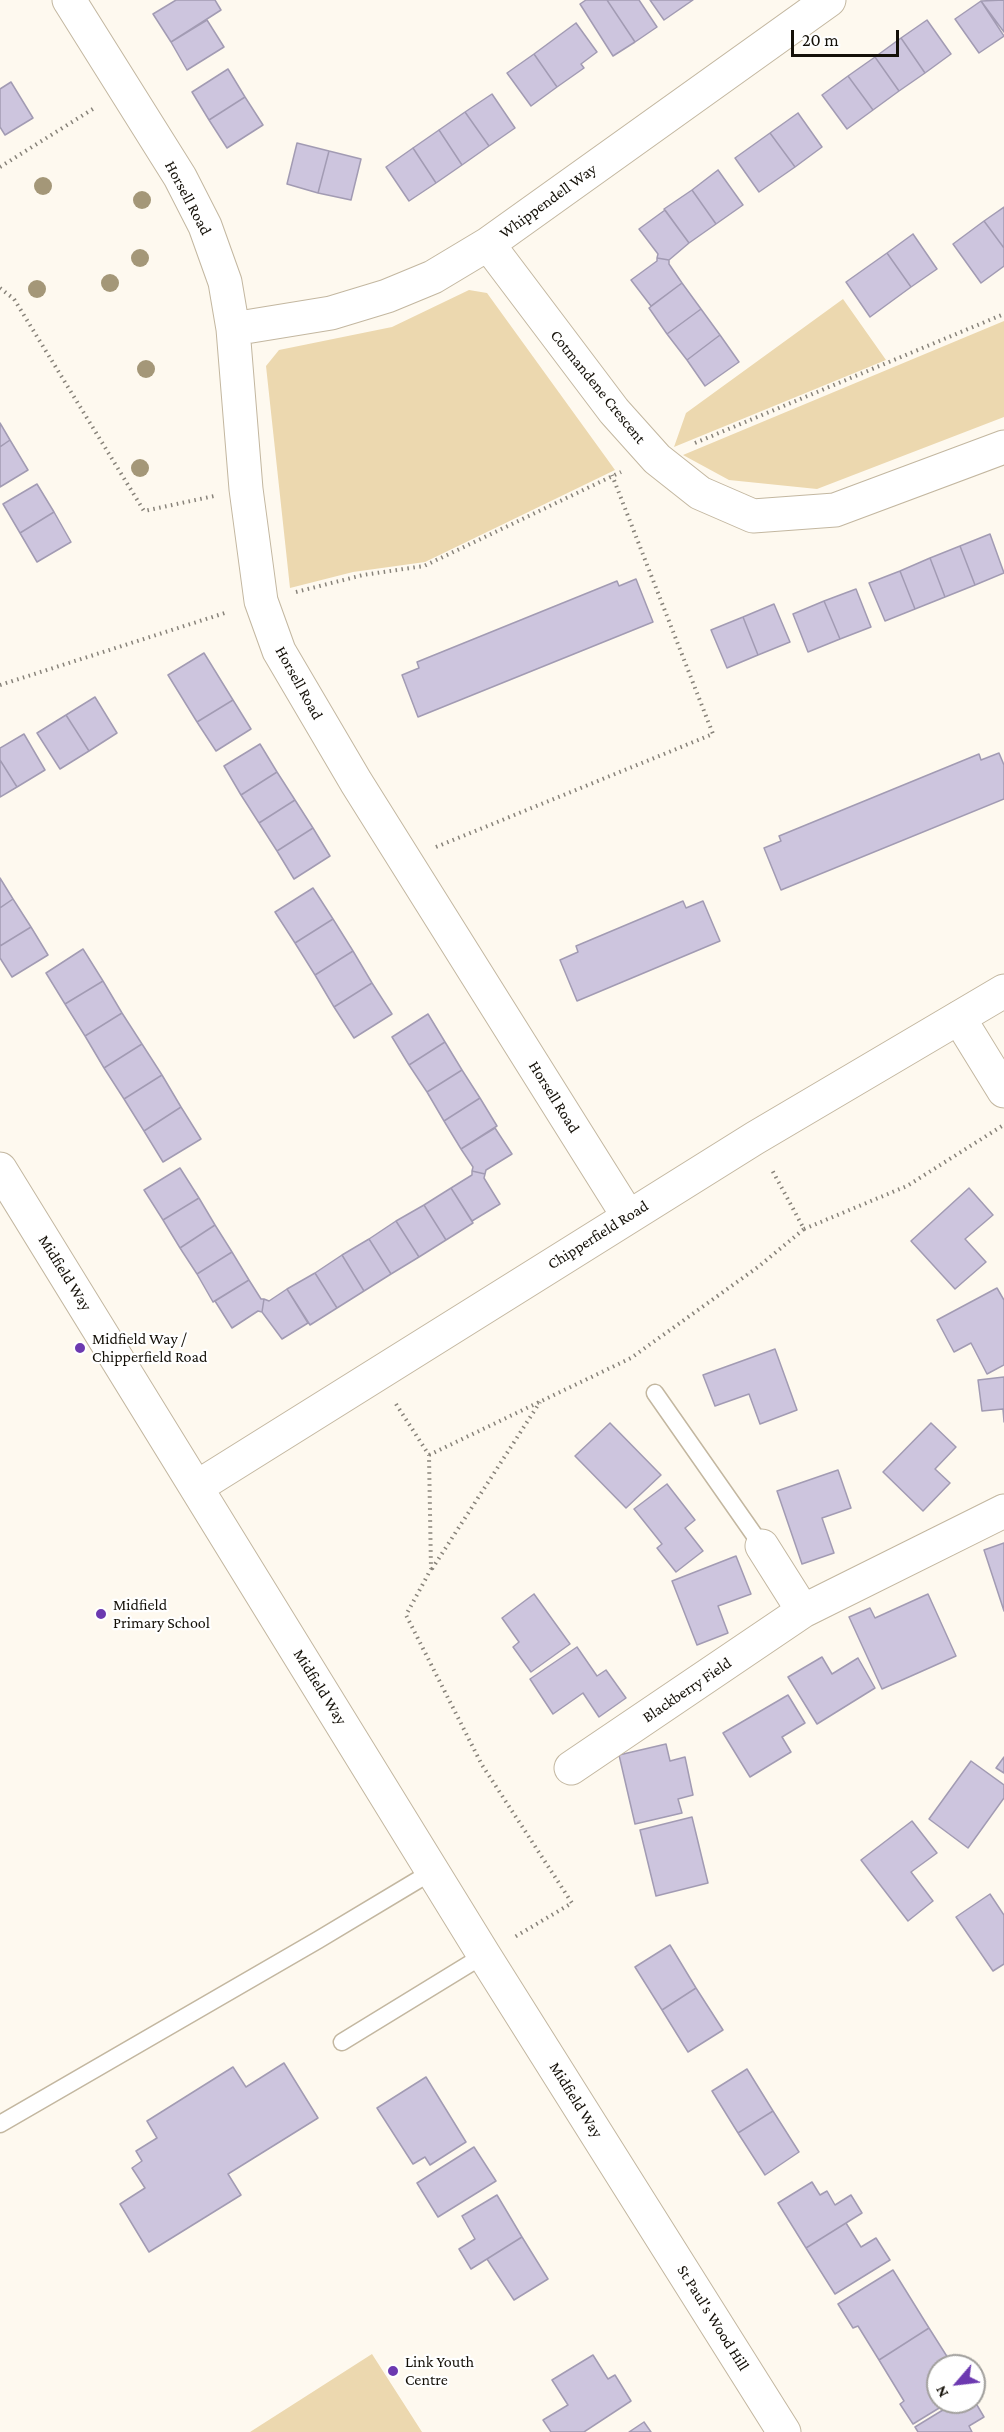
<!DOCTYPE html>
<style>
body{margin:0}
#map{position:relative;width:1004px;height:2432px;overflow:hidden;background:#fef9ef;font-family:"Crimson Pro",serif}
canvas{display:block}
.north{position:absolute;left:926px;top:2354px;width:60px;height:60px;box-sizing:border-box;background:#fff;border:2px solid #a19f9c;border-radius:50%;rotate:242deg;font-size:16px;font-weight:700;line-height:24px;text-align:center;color:#141008}
.north::after{content:'';display:block;margin:auto;width:21px;height:27px;background:#6c39b0;clip-path:polygon(50% 0,100% 100%,50% 72%,0 100%)}
.scale{position:absolute;left:791px;top:30px;width:108px;height:27px;box-sizing:border-box;border:3px solid #141008;border-top:0;padding-left:8px;font-size:18px;line-height:21px;white-space:nowrap;color:#141008;-webkit-text-stroke:4px #fff;paint-order:stroke}
</style>
<div id="map">
<canvas width="1004" height="2432"></canvas>
<div class="north">N</div>
<div class="scale">20 m</div>
</div>
<script>
const g = document.querySelector('canvas').getContext('2d');
g.lineJoin = 'round';
function fill(path, color) {
  g.fillStyle = color;
  g.fill(path, 'evenodd');
}
function shape(rows) {
  const path = new Path2D();
  for (const r of rows) {
    path.moveTo(r[0], r[1]);
    for (let i = 2; i < r.length; i += 2) path.lineTo(r[i], r[i + 1]);
  }
  return path;
}
function trace(path, color, width, dash) {
  g.strokeStyle = color;
  g.lineWidth = width;
  g.lineCap = dash ? 'butt' : 'round';
  g.setLineDash(dash || []);
  g.stroke(path);
}
function label(font, color, halo, rows, align = 'center') {
  g.font = font + ' "Crimson Pro",serif';
  g.lineWidth = 4.5;
  g.setLineDash([]);
  g.textBaseline = 'middle';
  g.strokeStyle = halo;
  g.fillStyle = color;
  for (const [text, x, y, turn = 0] of rows) {
    g.save();
    g.translate(x, y);
    g.rotate((+turn || 0) * Math.PI / 180);
    g.textAlign = isNaN(turn) ? turn : align;
    if (halo) g.strokeText(text, 0, 0);
    g.fillText(text, 0, 0);
    g.restore();
  }
}
fill(shape([
 [469,290,487,293,615,470,425,562,353,572,290,588,266,366,279,350,392,327],
 [843,299,886,360,674,447,686,413],
 [1004,321,1004,417,817,489,729,480,683,455],
 [372,2354,422,2432,250,2432]
]), '#ecd8af');
const building = shape([
 [176,0,215,0,221,10,171,42,153,14,176,0],
 [586,0,607,0,635,42,613,56,580,4,586,0],
 [607,0,639,0,657,27,635,42,607,0],
 [650,0,693,0,664,20,650,0],
 [1004,0,1004,32,981,1,1004,0],
 [981,1,1004,36,979,53,955,19,981,1],
 [207,20,224,47,187,70,171,42,207,20],
 [927,20,951,54,925,73,901,38,927,20],
 [576,23,597,52,581,64,584,68,557,87,534,54,576,23],
 [901,38,925,73,899,91,875,57,901,38],
 [534,54,557,87,531,106,507,73,534,54],
 [875,57,899,91,873,110,848,76,875,57],
 [228,69,245,97,209,120,192,92,228,69],
 [848,76,873,110,847,129,822,95,848,76],
 [11,82,33,118,5,135,0,127,0,89,11,82],
 [492,94,515,128,489,146,465,112,492,94],
 [245,97,263,125,227,148,209,120,245,97],
 [465,112,489,146,462,165,439,130,465,112],
 [798,113,822,147,795,167,770,133,798,113],
 [439,130,462,165,436,183,413,148,439,130],
 [770,133,795,167,759,192,735,158,770,133],
 [297,143,329,151,318,193,287,184,297,143],
 [413,148,436,183,409,201,386,167,413,148],
 [329,151,361,159,351,200,318,193,329,151],
 [718,170,743,205,716,224,692,190,718,170],
 [692,190,716,224,689,243,664,209,692,190],
 [1004,207,1004,248,984,221,1004,207],
 [665,210,689,243,669,260,657,258,658,254,639,229,665,210],
 [984,221,1004,248,1004,266,981,283,953,244,984,221],
 [913,234,937,269,911,287,887,253,913,234],
 [887,253,911,287,870,317,846,282,887,253],
 [657,258,669,260,669,264,682,283,651,306,631,280,657,261,657,258],
 [682,283,701,309,667,334,649,308,682,283],
 [701,309,720,335,687,360,667,334,701,309],
 [720,335,739,362,705,386,687,360,720,335],
 [0,423,10,440,0,447,0,423],
 [10,440,28,470,0,487,0,447,10,440],
 [37,484,54,512,20,533,3,504,37,484],
 [54,512,71,542,37,562,20,533,54,512],
 [990,534,1004,573,975,585,960,546,990,534],
 [960,546,975,585,945,597,930,558,960,546],
 [930,558,945,597,915,609,900,571,930,558],
 [900,571,915,609,885,621,869,583,900,571],
 [636,579,653,622,418,717,402,675,419,668,417,662,617,581,619,586,636,579],
 [856,589,871,627,840,639,824,601,856,589],
 [824,601,840,639,808,652,793,614,824,601],
 [774,604,790,642,758,655,743,617,774,604],
 [743,617,758,655,727,668,711,630,743,617],
 [204,653,233,700,197,722,168,675,204,653],
 [95,697,117,733,89,751,66,715,95,697],
 [233,700,251,729,216,751,197,722,233,700],
 [66,715,89,751,60,769,37,733,66,715],
 [24,734,45,770,17,787,0,760,0,748,24,734],
 [260,744,277,772,241,795,224,766,260,744],
 [999,753,1004,765,1004,799,781,890,764,848,781,841,779,836,979,754,981,760,999,753],
 [0,760,17,787,0,797,0,760],
 [277,772,295,800,259,823,241,795,277,772],
 [295,800,313,828,277,851,259,823,295,800],
 [313,828,330,856,294,879,277,851,313,828],
 [0,878,13,899,0,908,0,878],
 [313,888,333,919,295,943,275,912,313,888],
 [13,899,31,927,0,946,0,908,13,899],
 [683,901,686,908,703,901,720,941,577,1001,560,960,578,952,576,946,683,901],
 [333,919,353,951,315,975,295,943,333,919],
 [31,927,48,955,12,977,0,958,0,946,31,927],
 [83,949,103,981,65,1004,46,973,83,949],
 [353,951,372,983,334,1007,315,975,353,951],
 [103,981,122,1013,85,1036,65,1004,103,981],
 [372,983,392,1014,354,1038,334,1007,372,983],
 [122,1013,142,1044,104,1068,85,1036,122,1013],
 [428,1014,445,1042,409,1065,392,1037,428,1014],
 [445,1042,462,1070,427,1092,409,1065,445,1042],
 [142,1044,162,1075,124,1099,104,1068,142,1044],
 [462,1070,480,1098,444,1121,427,1092,462,1070],
 [162,1075,181,1107,144,1131,124,1099,162,1075],
 [480,1098,497,1126,461,1149,444,1121,480,1098],
 [181,1107,201,1139,163,1162,144,1131,181,1107],
 [495,1128,512,1154,486,1170,485,1174,472,1171,473,1167,461,1149,495,1128],
 [180,1168,199,1198,163,1220,144,1190,180,1168],
 [472,1171,485,1174,484,1178,500,1204,472,1221,451,1188,472,1175,472,1171],
 [451,1188,473,1223,446,1240,424,1205,451,1188],
 [969,1188,993,1215,965,1239,986,1262,955,1289,911,1241,969,1188],
 [199,1198,215,1225,180,1248,163,1220,199,1198],
 [424,1205,446,1240,419,1257,396,1221,424,1205],
 [396,1221,419,1257,391,1274,369,1239,396,1221],
 [215,1225,232,1252,197,1274,180,1248,215,1225],
 [369,1239,391,1274,364,1291,342,1255,369,1239],
 [232,1252,249,1280,213,1302,197,1274,232,1252],
 [342,1255,364,1291,337,1308,315,1273,342,1255],
 [315,1273,337,1308,310,1325,287,1289,315,1273],
 [249,1280,261,1299,264,1299,262,1312,258,1311,232,1328,215,1301,249,1280],
 [997,1288,1004,1300,1004,1365,987,1374,971,1343,954,1352,937,1320,997,1288],
 [287,1289,308,1323,282,1339,262,1312,264,1299,269,1301,287,1289],
 [775,1349,797,1410,760,1424,749,1394,715,1406,703,1375,775,1349],
 [1004,1377,1004,1422,1003,1409,982,1411,978,1380,1004,1377],
 [610,1423,661,1475,626,1508,575,1456,610,1423],
 [931,1423,956,1447,935,1469,950,1483,923,1511,883,1472,931,1423],
 [838,1470,851,1508,822,1518,834,1553,802,1564,777,1491,838,1470],
 [667,1484,695,1520,685,1528,703,1551,676,1572,657,1548,662,1544,634,1509,667,1484],
 [1004,1543,1004,1611,984,1550,1004,1543],
 [736,1556,751,1594,718,1606,728,1633,697,1645,672,1581,736,1556],
 [534,1594,570,1644,531,1672,513,1647,519,1642,502,1618,534,1594],
 [928,1594,956,1656,882,1689,849,1617,870,1608,875,1618,928,1594],
 [577,1647,597,1676,606,1670,626,1698,599,1717,583,1693,553,1714,530,1679,577,1647],
 [822,1657,832,1674,858,1658,875,1688,817,1724,788,1677,822,1657],
 [788,1695,805,1723,782,1737,791,1752,750,1777,723,1733,788,1695],
 [666,1744,670,1761,685,1757,693,1795,678,1799,682,1813,635,1824,619,1755,666,1744],
 [1004,1757,1004,1773,996,1768,1004,1757],
 [971,1761,1004,1785,1004,1798,968,1848,929,1819,971,1761],
 [692,1817,708,1883,656,1896,640,1830,692,1817],
 [912,1821,937,1853,911,1872,933,1901,908,1921,861,1860,912,1821],
 [990,1894,1004,1915,1004,1964,993,1971,956,1917,990,1894],
 [670,1945,696,1988,662,2010,635,1967,670,1945],
 [696,1988,723,2030,688,2052,662,2010,696,1988],
 [284,2063,318,2118,228,2174,241,2195,149,2252,120,2204,145,2188,132,2168,142,2161,136,2151,157,2138,147,2121,233,2067,246,2087,284,2063],
 [747,2069,773,2111,738,2133,712,2091,747,2069],
 [426,2077,466,2142,430,2165,425,2157,413,2164,377,2108,426,2077],
 [773,2111,799,2152,765,2175,738,2133,773,2111],
 [474,2147,496,2181,438,2217,417,2183,474,2147],
 [812,2182,820,2195,827,2191,835,2205,851,2195,862,2213,806,2248,778,2203,812,2182],
 [497,2195,522,2237,471,2269,459,2249,475,2239,462,2216,497,2195],
 [846,2223,861,2247,876,2238,890,2260,835,2294,806,2248,846,2223],
 [522,2237,548,2279,514,2300,487,2259,522,2237],
 [893,2270,929,2328,879,2360,858,2326,853,2328,838,2304,893,2270],
 [929,2328,953,2366,938,2366,938,2402,949,2402,913,2424,900,2404,904,2401,879,2360,929,2328],
 [593,2355,608,2379,615,2375,631,2401,584,2432,551,2432,543,2420,568,2405,552,2380,593,2355],
 [974,2400,984,2417,969,2426,972,2432,918,2432,915,2427,956,2402,974,2402,974,2400],
 [644,2422,651,2432,629,2432,644,2422]
]);
fill(building, '#cdc5de');
trace(building, '#a29bb3', 1.5);
const lane = shape([
 [655,1393,762,1546],
 [342,2042,484,1955],
 [0,2124,318,1940,433,1871]
]);
const street = shape([
 [69,0,180,177,205,226,225,282,233,329,246,489,261,601,279,651,356,782,628,1216],
 [488,244,614,411,657,459,700,493,753,516,835,510,1004,447],
 [233,329,331,313,387,296,433,277,488,244,829,0],
 [959,1018,1004,1091],
 [762,1546,803,1611],
 [571,1768,803,1611,1004,1511]
]);
const secondary = shape([
 [0,1169,484,1955,784,2432],
 [197,1487,755,1138,1004,991]
]);
trace(lane, '#c3b7a0', 19);
trace(street, '#c3b7a0', 35);
trace(secondary, '#c3b7a0', 35);
trace(shape([
 [0,167,96,107],
 [0,288,14,299,144,511,214,496],
 [695,443,1004,314],
 [296,592,363,575,424,566,621,472],
 [0,685,228,612],
 [436,847,713,734,612,475],
 [804,1229,907,1186,1002,1126],
 [396,1404,429,1455,431,1569,406,1615,482,1765,572,1903,513,1938],
 [429,1455,631,1358,758,1267,804,1229,771,1168],
 [432,1569,540,1402]
]), '#88837a', 4, [1.5, 4.5]);
trace(lane, '#fff', 16);
trace(street, '#fff', 33);
trace(secondary, '#fff', 33);
g.fillStyle = '#a49778';
for (const [x, y] of [
 [43,186],
 [142,200],
 [140,258],
 [110,283],
 [37,289],
 [146,369],
 [140,468]
]) {
  g.beginPath();
  g.arc(x, y, 9, 0, 2 * Math.PI);
  g.fill();
}
for (const [x, y, r, color] of [
 [80,1348,6,"#6c39b0"],
 [101,1614,6,"#6c39b0"],
 [393,2371,6,"#6c39b0"]
]) {
  const dot = new Path2D();
  dot.arc(x, y, r, 0, 2 * Math.PI);
  g.fillStyle = color;
  g.fill(dot);
  trace(dot, '#fff', 2);
}
label('16px', '#141008', '#fff', [
 ["Horsell Road",188,198,62],
 ["Whippendell Way",548,201,-36],
 ["Cotmandene Crescent",598,387,51],
 ["Horsell Road",299,683,61],
 ["Horsell Road",554,1097,58],
 ["Chipperfield Road",598,1235,-32],
 ["Midfield Way",65,1273,58],
 ["Midfield Way",320,1687,58],
 ["Blackberry Field",687,1690,-34],
 ["Midfield Way",576,2100,58],
 ["St Paul's Wood Hill",713,2318,58]
]);
label('16px', '#141008', '#fff', [
 ["Midfield Way /",92,1339],
 ["Chipperfield Road",92,1357],
 ["Midfield",113,1605],
 ["Primary School",113,1623],
 ["Link Youth",405,2362],
 ["Centre",405,2380]
], 'left');
</script>
